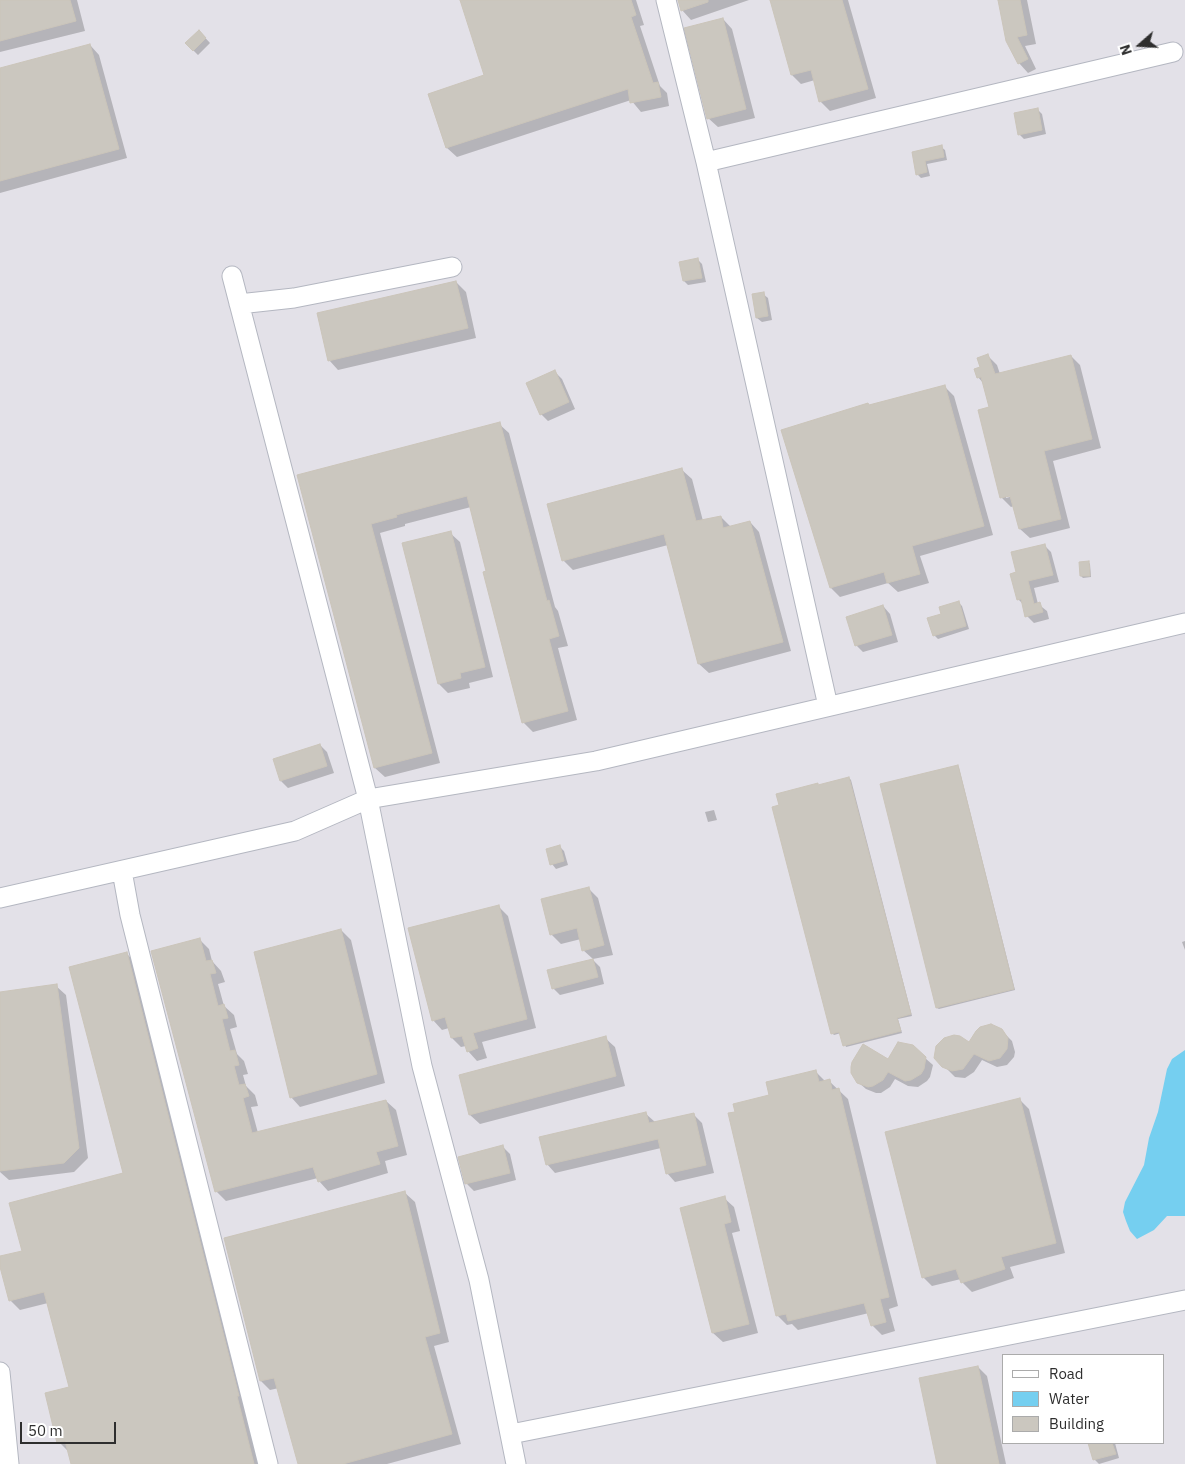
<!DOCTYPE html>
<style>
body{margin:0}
#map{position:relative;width:1185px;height:1464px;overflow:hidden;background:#efe9e1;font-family:"IBM Plex Sans",sans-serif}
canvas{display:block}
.legend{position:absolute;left:1002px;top:1354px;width:162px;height:90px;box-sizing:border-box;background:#fff;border:1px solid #ababab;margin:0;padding:6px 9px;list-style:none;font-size:15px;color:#2e2e2e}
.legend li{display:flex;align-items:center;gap:10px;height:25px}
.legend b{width:25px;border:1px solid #ababab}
.north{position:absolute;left:1115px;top:20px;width:50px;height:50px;-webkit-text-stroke:4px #fff;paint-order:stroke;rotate:251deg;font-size:14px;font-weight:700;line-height:20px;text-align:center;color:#2e2e2e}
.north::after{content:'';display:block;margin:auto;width:18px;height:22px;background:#2e2e2e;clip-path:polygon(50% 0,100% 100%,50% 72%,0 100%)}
.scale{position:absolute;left:20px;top:1422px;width:96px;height:22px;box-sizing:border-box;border:2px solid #2e2e2e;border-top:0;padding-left:6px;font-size:15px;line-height:18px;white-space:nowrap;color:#2e2e2e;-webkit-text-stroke:4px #fff;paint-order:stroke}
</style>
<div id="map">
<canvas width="1185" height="1464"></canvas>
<ul class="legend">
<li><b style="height:6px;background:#fff"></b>Road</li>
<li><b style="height:14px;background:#75cff0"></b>Water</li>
<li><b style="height:14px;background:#cbc7bf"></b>Building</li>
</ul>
<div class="north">N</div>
<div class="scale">50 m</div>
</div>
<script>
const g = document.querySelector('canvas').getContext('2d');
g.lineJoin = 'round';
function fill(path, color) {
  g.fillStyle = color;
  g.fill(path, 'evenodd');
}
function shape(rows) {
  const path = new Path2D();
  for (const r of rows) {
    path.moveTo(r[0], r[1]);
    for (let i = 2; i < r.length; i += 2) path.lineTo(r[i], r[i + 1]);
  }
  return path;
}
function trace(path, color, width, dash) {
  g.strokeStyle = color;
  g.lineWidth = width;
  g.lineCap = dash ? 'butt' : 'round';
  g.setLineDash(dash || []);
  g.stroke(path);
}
fill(shape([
 [0,0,1185,0,1185,1464,0,1464],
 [1004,1355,1164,1355,1164,1443,1004,1443]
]), '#e3e1e8');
fill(shape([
 [1185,1050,1185,1216,1167,1216,1154,1230,1137,1239,1130,1231,1126,1221,1123,1212,1125,1202,1144,1165,1149,1138,1158,1112,1167,1069,1172,1059]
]), '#75cff0');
fill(shape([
 [0,0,77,0,85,31,0,52],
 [462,0,636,0,644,25,640,26,660,86,667,93,669,106,641,112,631,100,457,157,447,148,430,94,486,76],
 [678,0,749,0,691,20,682,10],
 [771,0,848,0,876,98,830,111,820,101,815,80,801,84,792,75],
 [999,0,1027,0,1036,44,1025,46,1036,69,1028,73,1019,63],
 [723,19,732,29,755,118,718,127,708,118],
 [199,31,210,43,198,55,186,43],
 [90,45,99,55,127,158,0,193,0,69],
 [1037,109,1042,114,1046,134,1024,139,1019,134],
 [941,147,945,150,947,160,927,164,930,176,921,178,917,174,913,153],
 [698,260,702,264,706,282,688,285,684,281],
 [456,282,466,292,476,338,338,370,329,360],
 [763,294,768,298,772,320,762,322,757,318],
 [987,355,997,365,1000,374,1071,356,1080,365,1101,448,1053,461,1070,528,1030,538,1020,529,1014,506,1011,507,1002,498,991,408,984,384,978,377],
 [1006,495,1017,495,1006,498],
 [555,372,562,379,575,409,548,421,541,414],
 [944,386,954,396,993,535,920,556,929,583,898,592,888,583,840,597,831,588,870,406],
 [499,424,509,433,555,607,558,611,568,646,558,648,577,720,533,732,523,722,471,507,405,524,405,526,380,533,440,763,385,777,375,768,299,476],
 [682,470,692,479,703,521,721,517,731,527,750,522,759,532,791,651,709,673,699,664,668,545,573,570,563,560],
 [450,533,460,542,493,677,469,683,470,688,448,693,439,684],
 [1044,545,1051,552,1059,582,1034,588,1038,604,1047,611,1049,619,1034,623,1027,616,1024,605,1018,599,1018,573],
 [1088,562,1090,564,1091,577,1083,578,1081,576],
 [958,602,962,606,969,629,938,639,934,635,943,615],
 [883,606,890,614,898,642,863,652,856,645],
 [320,745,327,752,334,773,288,788,281,781],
 [958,766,959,768,1015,990,939,1009,937,1008],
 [849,778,851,780,912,1016,898,1019,902,1033,846,1047,841,1033,834,1035,832,1033,819,786],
 [714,810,717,820,708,822,705,812],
 [559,846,564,851,568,865,556,869,552,864],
 [589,889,598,898,613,955,593,959,583,950,581,939,561,944,551,934],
 [498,906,508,916,536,1028,482,1042,487,1058,477,1061,468,1051,466,1046,461,1047,452,1038,449,1028,442,1030,433,1020],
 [341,930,351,940,385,1083,300,1107,291,1097],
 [200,940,209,949,212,961,221,971,225,982,218,984,224,1006,234,1015,237,1027,230,1029,237,1054,244,1061,248,1074,243,1075,246,1086,255,1095,258,1106,251,1107,258,1133,386,1101,396,1110,407,1155,385,1161,388,1173,328,1191,319,1181,318,1178,226,1201,216,1191],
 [1185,941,1185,950,1182,942],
 [126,953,136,963,261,1464,72,1464,68,1451,59,1442,70,1388,48,1303,20,1310,10,1300,0,1258,23,1252,125,1174],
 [593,960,600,967,604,984,560,995,553,988],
 [56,986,66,995,88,1158,74,1172,9,1180,0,1172,0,993],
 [1005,1034,1012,1041,1015,1052,1014,1057,1007,1065,997,1067,982,1060,974,1072,965,1078,955,1077,935,1057,970,1044],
 [605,1038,615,1047,625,1086,480,1124,470,1115,460,1076],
 [925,1058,933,1065,930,1077,927,1081,918,1087,908,1086,895,1079,890,1087,881,1093,876,1093,866,1089,858,1082,888,1060],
 [815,1071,826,1082,829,1081,848,1099,898,1306,889,1309,895,1331,882,1335,872,1325,869,1313,798,1330,792,1324,787,1325,777,1315,737,1113],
 [1019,1099,1029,1109,1065,1253,1010,1267,1014,1278,972,1292,962,1282,961,1279,932,1286,923,1277],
 [646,1114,655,1122,693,1114,702,1123,714,1173,675,1182,667,1173,661,1148,555,1173,547,1164],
 [503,1147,510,1154,516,1180,474,1191,467,1184,460,1158],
 [405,1193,415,1202,449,1342,434,1346,461,1444,387,1464,300,1464,279,1388,270,1390,261,1381,225,1238],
 [724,1198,734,1207,740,1231,732,1233,758,1333,723,1342,713,1333],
 [978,1367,987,1376,1006,1464,938,1464],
 [1095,1443,1115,1443,1119,1458,1099,1464,1095,1460,1090,1444]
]), '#0003');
const building = shape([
 [0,0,70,0,76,21,0,41,0,0],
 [460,0,631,0,636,15,631,17,653,83,658,82,661,97,630,103,628,89,446,148,428,94,484,75,460,0],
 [678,0,708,0,708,2,681,11,678,0],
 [770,0,842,0,868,89,819,102,811,70,791,75,770,0],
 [998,0,1020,0,1027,35,1017,37,1028,59,1018,64,1006,41,998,0],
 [723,18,746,109,707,119,684,28,723,18],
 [199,30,206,38,193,51,185,43,199,30],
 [90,44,119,149,0,181,0,68,90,44],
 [1038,108,1042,130,1018,135,1014,113,1038,108],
 [942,145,944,157,925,161,927,172,916,175,912,152,942,145],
 [698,258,702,278,683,281,679,262,698,258],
 [456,281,468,328,328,361,317,313,456,281],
 [764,292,768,316,756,318,752,294,764,292],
 [988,354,995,374,1071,355,1092,439,1044,451,1061,519,1019,529,1010,496,1000,498,978,410,989,407,981,377,977,378,974,369,980,367,977,358,988,354],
 [555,370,569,402,540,415,526,383,555,370],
 [945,385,984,526,912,546,920,574,887,583,884,572,830,588,781,430,868,403,869,405,945,385],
 [500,422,547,601,549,600,559,636,549,639,568,711,522,723,483,572,486,571,467,496,396,515,397,517,371,524,432,753,374,768,297,475,500,422],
 [682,468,696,521,721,516,723,528,750,521,783,642,698,664,664,534,562,561,547,504,682,468],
 [451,531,485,667,460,673,461,678,438,684,402,543,451,531],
 [1045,544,1053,575,1028,581,1034,604,1040,602,1043,612,1025,617,1021,599,1017,600,1010,574,1016,572,1011,552,1045,544],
 [1089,561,1090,576,1080,576,1079,562,1089,561],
 [959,601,966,626,933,636,927,618,941,614,939,607,959,601],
 [883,605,892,635,855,646,846,617,883,605],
 [320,744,327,766,280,781,273,759,320,744],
 [958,765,1014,989,936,1008,880,784,958,765],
 [849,777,911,1014,897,1018,901,1031,843,1046,839,1032,831,1034,772,807,779,805,776,794,818,783,818,785,849,777],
 [560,845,564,861,550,865,546,849,560,845],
 [589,887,604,945,582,951,577,928,550,935,541,899,589,887],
 [499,905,527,1019,473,1033,478,1048,467,1052,462,1036,451,1038,445,1017,432,1021,408,928,499,905],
 [341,929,377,1074,290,1098,254,952,341,929],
 [200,938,206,961,212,960,216,973,210,974,218,1006,224,1004,228,1018,222,1019,230,1051,235,1050,239,1065,234,1066,239,1085,245,1084,249,1096,243,1098,252,1133,386,1100,398,1146,376,1152,380,1164,318,1182,313,1167,215,1192,151,951,200,938],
 [127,952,239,1396,237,1396,254,1464,71,1464,65,1441,57,1443,45,1393,69,1387,44,1292,9,1301,0,1267,0,1256,22,1251,9,1203,123,1173,69,967,127,952],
 [593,959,598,977,552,989,547,970,593,959],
 [57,984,79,1148,64,1163,0,1171,0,992,57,984],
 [991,1024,1002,1029,1008,1038,1007,1049,1000,1058,989,1061,974,1054,963,1069,952,1071,942,1067,934,1058,936,1046,944,1038,954,1035,960,1036,969,1042,976,1031,980,1027,991,1024],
 [606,1036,616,1076,469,1115,459,1075,606,1036],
 [898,1042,913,1045,926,1057,924,1069,921,1074,911,1080,905,1081,888,1072,883,1080,873,1086,868,1087,857,1083,851,1073,851,1067,852,1062,863,1044,888,1059,898,1042],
 [816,1070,819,1082,830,1079,832,1090,839,1088,889,1297,880,1299,886,1322,871,1326,864,1303,788,1321,786,1314,776,1316,728,1113,735,1112,733,1104,769,1095,766,1082,816,1070],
 [1020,1098,1056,1243,1001,1257,1005,1269,961,1283,956,1269,922,1278,885,1132,1020,1098],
 [646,1112,649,1123,694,1113,706,1165,666,1174,658,1139,546,1165,539,1137,646,1112],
 [503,1145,510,1173,465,1184,458,1157,503,1145],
 [405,1191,440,1333,425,1337,452,1434,343,1464,298,1464,274,1378,260,1381,224,1238,405,1191],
 [725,1196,731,1222,724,1224,749,1324,712,1333,680,1208,725,1196],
 [978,1366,999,1464,937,1464,919,1378,978,1366],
 [1088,1443,1112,1443,1116,1454,1093,1460,1088,1443]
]);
fill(building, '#cbc7bf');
trace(building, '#cbc5ba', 1);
const minor = shape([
 [666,0,706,162,828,706],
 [706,162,1173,52],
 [232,276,368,799,422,1066,479,1280,516,1464],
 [239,304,294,298,452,267],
 [122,871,130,915,268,1464],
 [0,898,295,831,368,799,596,761,1185,623],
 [0,1372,9,1464],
 [511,1434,1185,1300]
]);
trace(minor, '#b4b7c1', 21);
trace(minor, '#fff', 19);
</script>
